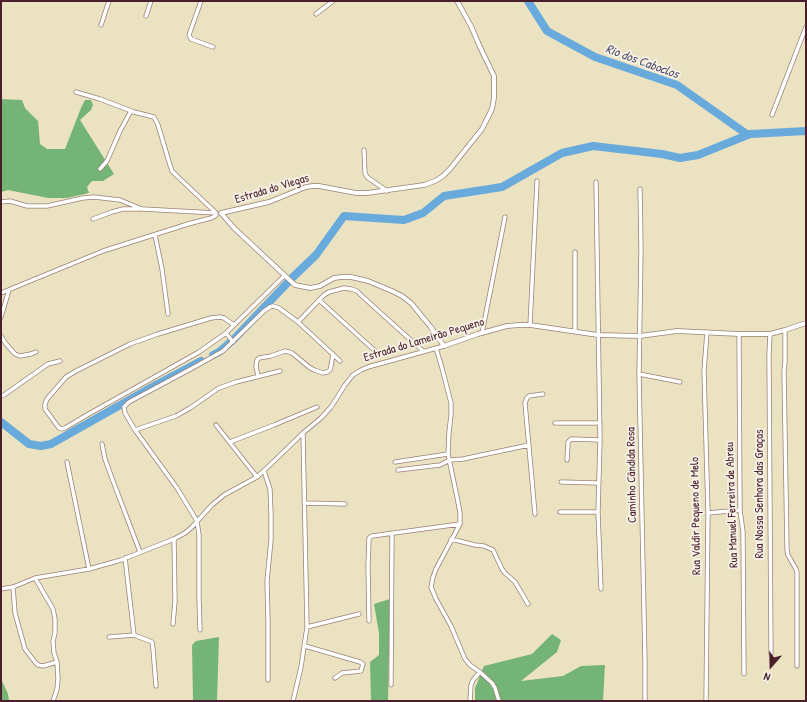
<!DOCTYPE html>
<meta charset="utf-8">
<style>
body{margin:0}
#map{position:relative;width:807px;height:702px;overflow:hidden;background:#eae2c1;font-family:"Patrick Hand",sans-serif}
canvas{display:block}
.frame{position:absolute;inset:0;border:2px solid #4a1f2b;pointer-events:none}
.north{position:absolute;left:751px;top:646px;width:40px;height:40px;-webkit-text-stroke:3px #f7f3e8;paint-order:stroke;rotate:200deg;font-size:11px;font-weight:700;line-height:16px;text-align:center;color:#4a1f2b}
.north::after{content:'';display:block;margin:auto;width:14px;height:18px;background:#4a1f2b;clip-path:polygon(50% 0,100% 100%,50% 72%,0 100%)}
</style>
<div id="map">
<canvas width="807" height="702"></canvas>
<div class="frame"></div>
<div class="north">N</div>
</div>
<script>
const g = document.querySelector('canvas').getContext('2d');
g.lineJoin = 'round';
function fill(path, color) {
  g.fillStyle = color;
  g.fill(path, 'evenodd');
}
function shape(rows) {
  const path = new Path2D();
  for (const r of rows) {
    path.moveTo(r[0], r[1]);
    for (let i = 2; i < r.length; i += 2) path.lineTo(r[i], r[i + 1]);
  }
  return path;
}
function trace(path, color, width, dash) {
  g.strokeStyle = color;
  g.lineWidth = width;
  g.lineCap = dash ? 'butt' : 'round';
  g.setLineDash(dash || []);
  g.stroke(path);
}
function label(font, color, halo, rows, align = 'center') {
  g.font = font + ' "Patrick Hand",sans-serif';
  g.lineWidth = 3.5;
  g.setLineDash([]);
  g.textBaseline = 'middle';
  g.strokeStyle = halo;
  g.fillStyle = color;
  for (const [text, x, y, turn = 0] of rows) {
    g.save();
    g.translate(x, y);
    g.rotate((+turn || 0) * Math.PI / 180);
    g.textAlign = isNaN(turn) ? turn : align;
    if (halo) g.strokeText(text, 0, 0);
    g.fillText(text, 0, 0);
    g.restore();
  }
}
fill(shape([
 [1,99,22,100,25,108,38,121,40,144,47,149,65,149,81,108,85,100,91,100,93,105,91,110,80,120,114,174,103,181,92,181,87,187,89,193,67,198,48,198,8,190,1,192],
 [390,599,388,701,371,701,370,662,379,655,379,633,374,604],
 [552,634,561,640,557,652,521,681,563,676,581,666,605,665,603,701,475,701,475,688,484,666,532,654],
 [219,637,217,701,193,701,192,645,196,641],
 [1,679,8,694,9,701,1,701]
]), '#74b476');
trace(shape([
 [528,1,547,31,595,57,677,85,748,135],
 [213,355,219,352,233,340,293,277,316,255,344,216,404,220,423,213,444,196,502,187,562,153,593,146,662,154,680,158,698,155,750,134,806,131],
 [1,422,29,444,41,446,51,444,154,386,201,361]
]), '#68aadc', 8);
const minor = shape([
 [201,1,189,35,191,39,213,47],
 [316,14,333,1],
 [146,16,151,1],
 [101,25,109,1],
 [772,115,806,27],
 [364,150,365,173,367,177,387,191],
 [100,169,107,161,120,131,131,111],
 [596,182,600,440,598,512,601,589],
 [640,189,641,249,639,374,645,661,645,701],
 [1,202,10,201,27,206,47,206,83,198,94,197,120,200,142,209,216,213],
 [93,219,112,212,123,209,140,209],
 [155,235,162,269,168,314],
 [1,293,103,251,188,224,211,218,215,216,216,215,216,213,213,210,177,176,172,171,170,165,158,125,154,117,134,112,100,99,76,92],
 [319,300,374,350],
 [1,317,9,290],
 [298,322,324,295,329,292,344,288,351,289,357,291,363,297,423,351],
 [234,325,224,318,220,317,211,318,158,334,130,344,76,371,66,377,47,399,45,404,45,409,59,428,62,429,65,428,87,415,199,352,226,333,284,276],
 [530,325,537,181],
 [785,330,785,361,784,372,787,550,788,555,796,569,797,573,797,666],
 [575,331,575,252],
 [226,333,233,342],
 [482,333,505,217],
 [739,334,740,510,743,532,744,674],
 [770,334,769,355,771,654],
 [1,336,6,344,15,354,20,356,31,354,36,352],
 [436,348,442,368,451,403,451,415,449,432,448,454,457,497,460,513,460,524,436,569,433,577,431,587,436,599,451,626,465,659,470,665,480,672,473,680,471,685,470,701],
 [639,374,680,382],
 [258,376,256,366,257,360,259,358,271,356,285,351,289,352,292,353,309,367,314,370,323,373,327,372,330,370,331,366,333,354],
 [1,396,4,395,48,364,60,361],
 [555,423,600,423],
 [216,425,257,477],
 [135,430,176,416,190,408,219,388,236,382,280,371],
 [230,442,274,425,317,407],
 [102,444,105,459,113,481,140,552],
 [567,460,568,445,568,442,571,439,600,440],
 [67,462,89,569],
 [395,462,448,454],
 [398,470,440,465,450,460,463,459,529,445],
 [264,471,270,489,271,513,271,540,267,581,268,621,268,680],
 [561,482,599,483],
 [304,503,345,504],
 [560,512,598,512],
 [708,513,740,510],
 [535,514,525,403,527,398,529,396,543,394],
 [451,539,475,545,484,546,493,550,502,569,505,573,515,582,528,604],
 [125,558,134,635],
 [35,578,53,609,55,619,55,633,53,641,54,653,57,662,58,679,57,689,53,701],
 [13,587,15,613,25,649,35,662,38,665,43,666,57,662],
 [1,589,13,587,35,578,89,569,121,560,174,539,185,533,192,527,212,505,224,495,257,477,271,464,303,433,321,418,331,407,345,385,353,375,361,370,368,367,444,346],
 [369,621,368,567,369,538,372,536,460,524],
 [173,624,175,601,174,539],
 [307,627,359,614],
 [200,630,199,598,199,535,197,521,177,488,135,430,125,413,124,407,129,402,187,371,223,351,264,311,270,307,273,306,279,308,298,322,340,361],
 [109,637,134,635,152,642,153,649,156,686],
 [305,646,360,662,363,664,361,671,342,673,335,678],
 [480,672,492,683,495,688,499,701],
 [391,685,392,533],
 [293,701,301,667,307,627,303,433],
 [706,701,708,513,704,371,707,332]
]);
const tertiary = shape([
 [221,213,234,228,295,285,310,288,320,286,334,278,342,277,351,277,368,281,392,291,402,296,411,303,430,326,444,346,478,334,507,326,520,325,530,325,598,335,640,336,677,331,739,334,770,334,785,330,806,323],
 [221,213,269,202,306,187,313,186,319,186,356,193,367,193,424,185,435,181,443,176,450,169,482,129,492,109,494,98,494,76,480,47,471,26,457,1]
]);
trace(minor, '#9a8076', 5);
trace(tertiary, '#9a8076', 5.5);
trace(minor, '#fff', 3.5);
trace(tertiary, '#fff', 4);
label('12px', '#4a1f2b', '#f7f3e8', [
 ["Estrada do Viegas",272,189,-17],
 ["Estrada do Lameirão Pequeno",424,340,-17],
 ["Caminho Cândida Rosa",632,475,-91],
 ["Rua Nossa Senhora das Graças",760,494,-90],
 ["Rua Manuel Ferreira de Abreu",732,505,-92],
 ["Rua Valdir Pequeno de Melo",696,516,-91]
]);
label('italic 13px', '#545069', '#f7f3e8', [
 ["Rio dos Caboclos",642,62,20]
]);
</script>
